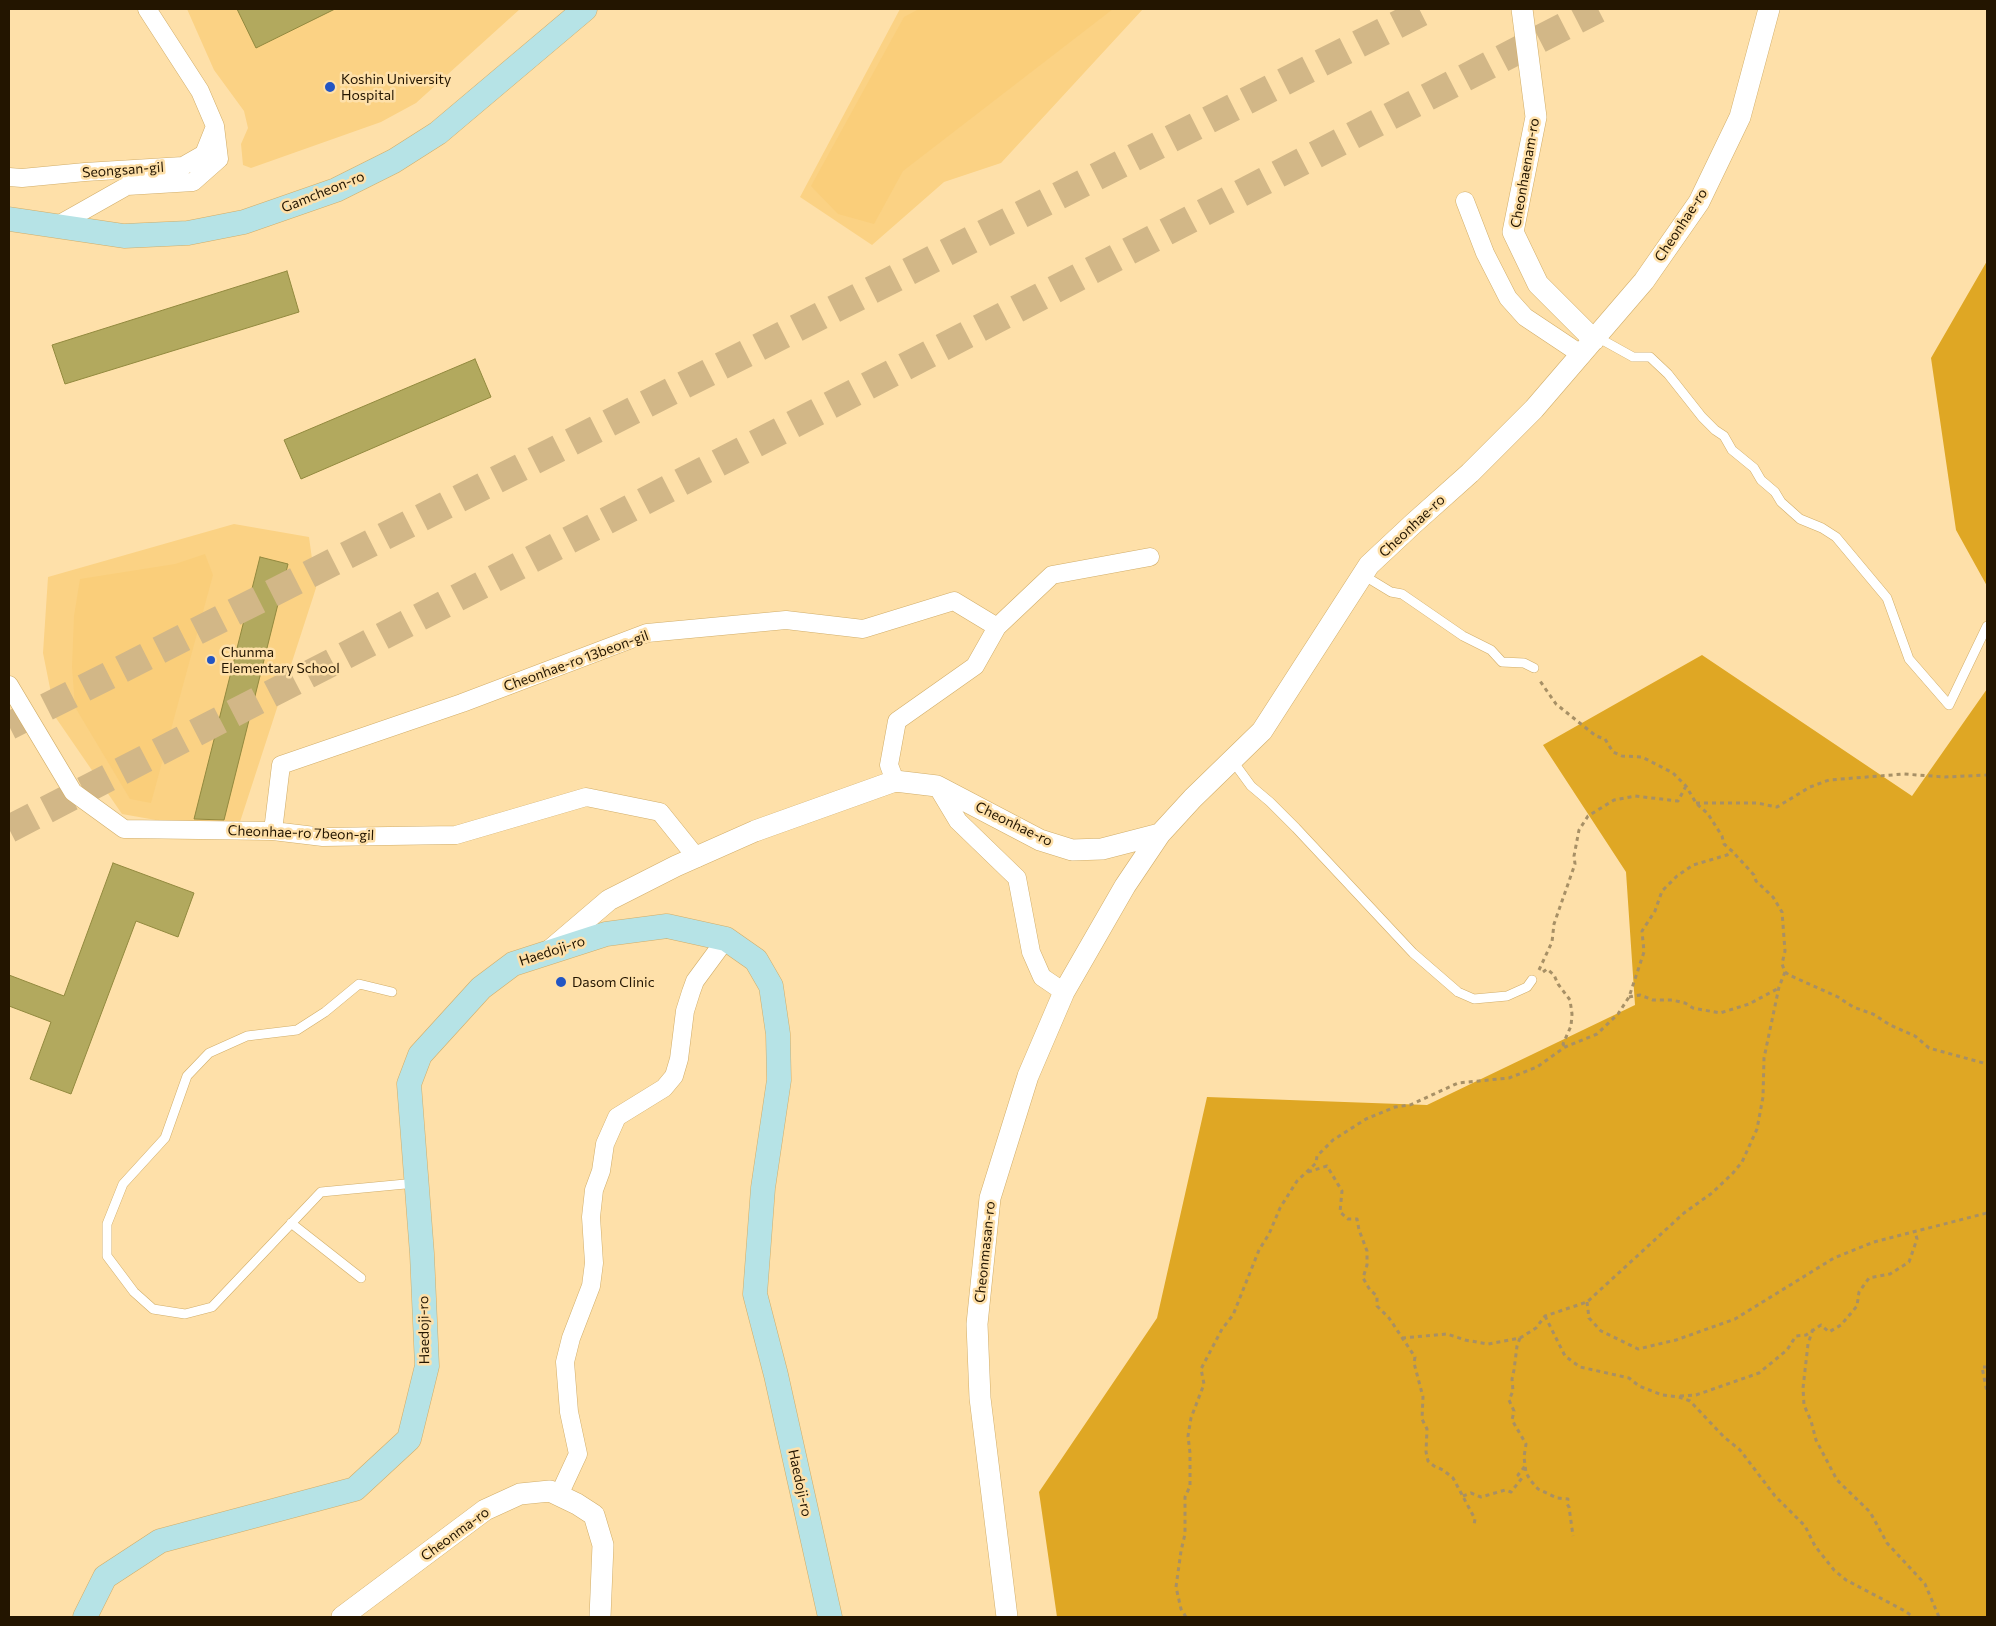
<!DOCTYPE html>
<style>
body{margin:0}
#map{position:relative;width:1996px;height:1626px;overflow:hidden;background:#fee0a9;font-family:Commissioner,sans-serif}
canvas{display:block}
.frame{position:absolute;inset:0;border:10px solid #231500;pointer-events:none}
</style>
<div id="map">
<canvas width="1996" height="1626"></canvas>
<div class="frame"></div>
</div>
<script>
const g = document.querySelector('canvas').getContext('2d');
g.lineJoin = 'round';
function fill(path, color) {
  g.fillStyle = color;
  g.fill(path, 'evenodd');
}
function shape(rows) {
  const path = new Path2D();
  for (const r of rows) {
    path.moveTo(r[0], r[1]);
    for (let i = 2; i < r.length; i += 2) path.lineTo(r[i], r[i + 1]);
  }
  return path;
}
function trace(path, color, width, dash) {
  g.strokeStyle = color;
  g.lineWidth = width;
  g.lineCap = dash ? 'butt' : 'round';
  g.setLineDash(dash || []);
  g.stroke(path);
}
function label(font, color, halo, rows, align = 'center') {
  g.font = font + ' Commissioner,sans-serif';
  g.lineWidth = 5;
  g.setLineDash([]);
  g.textBaseline = 'middle';
  g.strokeStyle = halo;
  g.fillStyle = color;
  for (const [text, x, y, turn = 0] of rows) {
    g.save();
    g.translate(x, y);
    g.rotate((+turn || 0) * Math.PI / 180);
    g.textAlign = isNaN(turn) ? turn : align;
    if (halo) g.strokeText(text, 0, 0);
    g.fillText(text, 0, 0);
    g.restore();
  }
}
fill(shape([
 [187,9,520,9,416,103,381,122,251,168,243,165,241,144,248,128,244,111,214,70],
 [900,9,1143,9,1001,163,944,182,872,245,800,197],
 [234,524,309,537,316,588,239,825,184,825,122,814,56,718,43,653,48,577]
]), '#fbd284');
fill(shape([
 [919,9,1113,9,903,171,874,224,838,214,811,186,904,17],
 [205,554,213,575,151,803,130,799,75,707,72,667,74,616,80,579,175,564]
]), '#face7a');
fill(shape([
 [1987,261,1987,586,1956,530,1931,358],
 [1702,655,1912,796,1987,689,1987,1617,1057,1617,1039,1492,1157,1318,1207,1097,1427,1105,1635,1005,1626,872,1543,745]
]), '#dfa724');
const building = shape([
 [237,9,335,9,256,48,237,9],
 [287,271,299,312,65,384,52,345,287,271],
 [475,359,491,397,301,479,284,440,475,359],
 [260,557,288,564,224,820,194,819,260,557],
 [113,863,194,893,178,937,136,921,71,1094,30,1079,51,1022,9,1006,9,975,64,996,113,863]
]);
fill(building, '#b2a95e');
trace(building, '#92893e', 1);
trace(shape([
 [9,726,1428,9],
 [9,829,1598,9]
]), '#d2b787', 28, [28, 14]);
const service = shape([
 [1597,337,1633,357,1650,357,1668,374,1702,417,1715,430,1724,436,1732,450,1754,468,1761,480,1775,492,1781,502,1800,519,1822,528,1836,537,1887,598,1909,659,1949,705,1987,626],
 [1363,575,1391,592,1402,594,1463,636,1491,650,1502,662,1524,663,1534,668],
 [1232,760,1251,786,1270,802,1296,828,1413,953,1458,992,1474,999,1507,996,1527,987,1532,980],
 [392,992,359,984,325,1012,297,1030,247,1036,209,1053,187,1076,165,1138,123,1184,107,1224,107,1256,134,1292,153,1309,185,1314,212,1307,321,1192,416,1183],
 [291,1223,361,1278]
]);
const minor = shape([
 [9,177,22,178,85,172,183,166,204,154,214,129],
 [1465,201,1485,253,1508,298,1525,317,1582,355],
 [58,225,127,186,193,182,219,159,215,126,200,91,147,9],
 [9,685,73,792,124,829,273,831,323,837,456,835,586,797,660,812,697,858],
 [895,781,889,765,897,721,975,666,997,627,1052,575,1150,557],
 [937,786,958,821,1017,878,1031,952,1042,977,1064,992],
 [273,831,281,765,462,703,647,633,786,620,863,629,954,601,997,627],
 [559,1495,578,1454,569,1412,565,1362,571,1338,591,1286,594,1263,591,1217,594,1190,601,1171,605,1144,617,1117,664,1088,674,1076,679,1059,685,1011,691,992,695,981,726,939]
]);
const tertiary = shape([
 [1522,9,1536,117,1513,232,1538,284,1594,340],
 [548,952,609,900,676,866,755,831,895,781,937,786,1040,840,1072,850,1102,849,1160,834,1193,798,1262,731,1369,565,1414,523,1470,473,1534,409,1644,281,1699,202,1740,117,1769,9],
 [342,1617,485,1510,520,1494,550,1491,577,1504,594,1515,603,1545,600,1617],
 [1007,1617,980,1398,977,1324,990,1198,1028,1076,1064,992,1125,886,1160,834]
]);
const secondary = shape([
 [9,219,124,236,188,233,244,222,336,190,394,161,438,133,585,9],
 [85,1617,105,1577,160,1541,355,1489,409,1439,427,1366,422,1254,409,1084,420,1055,481,988,513,964,606,934,667,926,726,939,756,960,771,986,778,1034,779,1080,763,1188,755,1294,776,1375,830,1617]
]);
trace(service, '#d1ad68', 10);
trace(minor, '#d1ad68', 19);
trace(tertiary, '#d1ad68', 22);
trace(secondary, '#d1ad68', 25);
trace(shape([
 [1696,803,1757,803,1777,807,1810,787,1829,780,1904,774,1945,777,1987,775],
 [1539,970,1552,942,1554,924,1575,864,1574,856,1579,830,1588,816,1614,800,1635,796,1678,801,1686,786],
 [1543,972,1547,969,1554,975,1558,984,1570,1000,1572,1014,1571,1026,1563,1044,1565,1047],
 [1785,972,1789,975,1838,997,1853,1007,1873,1014,1890,1025,1915,1036,1929,1048,1987,1064],
 [1629,997,1640,995,1653,1000,1672,1000,1685,1003,1693,1008,1720,1013,1749,1004,1779,988],
 [1308,1172,1327,1166,1342,1191,1340,1212,1348,1219,1357,1219,1359,1230,1367,1251,1367,1265,1363,1278,1370,1290,1377,1296,1377,1306,1389,1318,1415,1357,1414,1363,1423,1397,1422,1419,1427,1429,1426,1452,1428,1461,1434,1466,1443,1470,1453,1478,1475,1519,1474,1525],
 [1587,1302,1589,1318,1601,1331,1638,1349,1676,1340,1735,1319,1834,1258,1874,1242,1987,1213],
 [1545,1316,1565,1356,1580,1367,1629,1378,1639,1386,1662,1395,1679,1397,1690,1401,1724,1437,1740,1450,1775,1496,1805,1526,1815,1546,1834,1570,1846,1580,1905,1611,1913,1617],
 [1813,1329,1808,1344,1803,1388,1804,1405,1811,1421,1816,1440,1837,1480,1870,1512,1887,1543,1925,1584,1939,1617],
 [1402,1338,1447,1334,1465,1340,1488,1344,1520,1338,1536,1328,1545,1316,1587,1302,1684,1213,1712,1193,1733,1173,1742,1162,1757,1129,1763,1097,1764,1058,1779,987,1785,972,1782,964,1785,951,1782,912,1773,897,1756,881,1754,875,1732,851,1724,844,1722,836,1708,814,1696,803,1686,786,1673,773,1642,757,1622,756,1613,752,1605,739,1596,736,1556,704,1540,681],
 [1520,1338,1517,1346,1514,1370,1512,1379,1513,1391,1509,1400,1514,1411,1512,1420,1526,1444,1524,1457,1526,1473,1531,1481,1538,1489,1557,1498,1568,1499,1567,1504,1569,1507,1573,1536],
 [1987,1367,1982,1367,1987,1392],
 [1680,1396,1696,1395,1759,1373,1787,1350,1796,1336,1806,1335,1821,1325,1829,1332,1841,1325,1857,1306,1859,1292,1869,1278,1890,1274,1909,1262,1917,1239,1915,1232],
 [1463,1496,1471,1493,1481,1497,1505,1490,1511,1492,1522,1478,1518,1475,1526,1465],
 [1186,1617,1181,1609,1176,1587,1181,1551,1185,1534,1185,1497,1190,1486,1190,1453,1188,1436,1191,1418,1204,1384,1201,1369,1222,1329,1233,1315,1259,1250,1269,1234,1280,1208,1297,1181,1316,1163,1317,1156,1333,1140,1366,1119,1395,1107,1410,1105,1458,1083,1509,1078,1537,1067,1565,1047,1597,1034,1618,1014,1629,997,1644,952,1642,931,1655,911,1662,891,1677,876,1693,865,1727,855,1732,851]
]), '#a79066', 3, [4, 4]);
trace(service, '#fff', 9);
trace(minor, '#fff', 18);
trace(tertiary, '#fff', 21);
trace(secondary, '#b6e3e6', 24);
for (const [x, y, r, color] of [
 [330,87,6,"#2255c3"],
 [211,660,5,"#2255c3"],
 [561,982,6,"#2255c3"]
]) {
  const dot = new Path2D();
  dot.arc(x, y, r, 0, 2 * Math.PI);
  g.fillStyle = color;
  g.fill(dot);
  trace(dot, '#fee0a9', 2);
}
label('14px', '#231500', '#fee0a9', [
 ["Koshin University",341,79],
 ["Hospital",341,95],
 ["Chunma",221,652],
 ["Elementary School",221,668],
 ["Dasom Clinic",572,982]
], 'left');
label('14px', '#231500', '#fee0a9', [
 ["Seongsan-gil",123,170,-4],
 ["Cheonhaenam-ro",1525,173,-80],
 ["Gamcheon-ro",323,192,-22],
 ["Cheonhae-ro",1681,225,-57],
 ["Cheonhae-ro",1412,526,-43],
 ["Cheonhae-ro 13beon-gil",576,661,-20],
 ["Cheonhae-ro",1014,824,26],
 ["Cheonhae-ro 7beon-gil",301,833,2],
 ["Haedoji-ro",552,951,-18],
 ["Cheonmasan-ro",985,1252,-84],
 ["Haedoji-ro",424,1330,-91],
 ["Haedoji-ro",800,1483,78],
 ["Cheonma-ro",455,1534,-36]
]);
</script>
